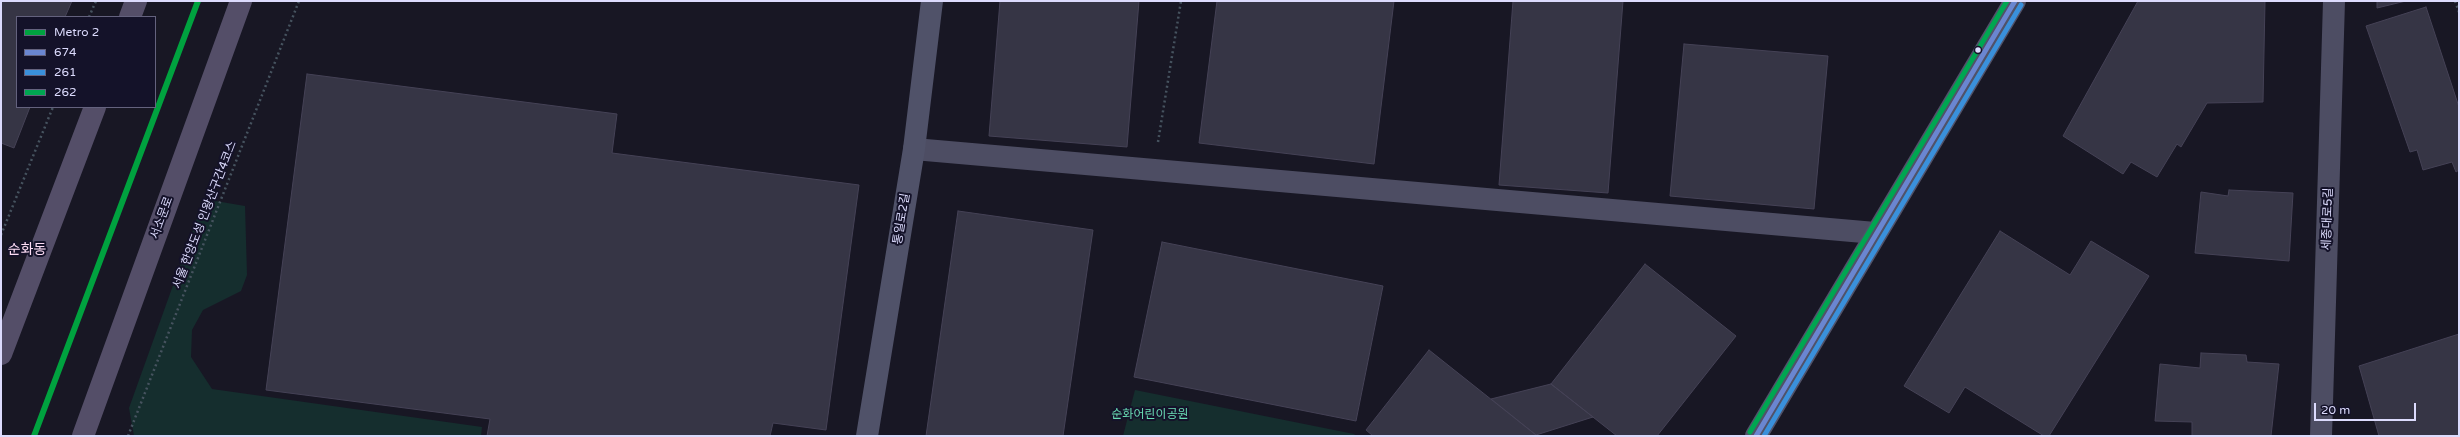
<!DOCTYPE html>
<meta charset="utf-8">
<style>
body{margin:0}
#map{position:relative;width:2460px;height:437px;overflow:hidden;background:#181724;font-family:"Varela Round",sans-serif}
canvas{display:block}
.frame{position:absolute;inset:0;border:2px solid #dcdbfd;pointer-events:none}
.legend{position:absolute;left:16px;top:16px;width:140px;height:92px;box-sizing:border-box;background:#141229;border:1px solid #64627e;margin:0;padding:5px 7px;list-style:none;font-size:12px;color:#dcdbfd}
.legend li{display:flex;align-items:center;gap:8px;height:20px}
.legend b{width:20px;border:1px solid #64627e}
.scale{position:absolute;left:2314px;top:403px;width:102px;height:18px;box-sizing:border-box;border:2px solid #dcdbfd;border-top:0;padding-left:5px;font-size:12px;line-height:14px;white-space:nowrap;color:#dcdbfd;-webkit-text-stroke:3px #141229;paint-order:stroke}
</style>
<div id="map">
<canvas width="2460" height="437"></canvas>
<div class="frame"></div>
<ul class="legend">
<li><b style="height:5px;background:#00a23f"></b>Metro 2</li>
<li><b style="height:5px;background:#6a86d1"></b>674</li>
<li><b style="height:5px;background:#3a90db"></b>261</li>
<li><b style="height:5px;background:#00a651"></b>262</li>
</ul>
<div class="scale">20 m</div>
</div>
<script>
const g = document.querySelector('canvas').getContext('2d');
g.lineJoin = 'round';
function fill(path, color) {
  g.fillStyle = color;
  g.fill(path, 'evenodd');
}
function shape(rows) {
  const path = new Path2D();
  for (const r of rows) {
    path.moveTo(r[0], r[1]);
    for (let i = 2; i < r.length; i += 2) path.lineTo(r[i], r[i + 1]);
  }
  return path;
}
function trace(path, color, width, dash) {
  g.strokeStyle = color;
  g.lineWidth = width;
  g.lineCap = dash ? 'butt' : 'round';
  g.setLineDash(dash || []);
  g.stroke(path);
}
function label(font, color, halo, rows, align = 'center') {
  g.font = font + ' "Varela Round","Noto Sans KR",sans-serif';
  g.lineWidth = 4;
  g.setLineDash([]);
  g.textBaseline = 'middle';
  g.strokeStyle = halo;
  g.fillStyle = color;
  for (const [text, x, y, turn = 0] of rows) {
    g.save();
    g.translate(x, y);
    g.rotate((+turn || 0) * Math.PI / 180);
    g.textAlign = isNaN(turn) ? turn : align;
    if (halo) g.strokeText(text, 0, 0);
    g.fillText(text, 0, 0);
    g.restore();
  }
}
fill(shape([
 [204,199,245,206,247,275,241,291,203,310,192,330,191,357,212,389,482,427,481,436,134,436,129,408],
 [1135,390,1354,434,1356,436,1123,436]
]), '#152e2e');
const building = shape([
 [1,1,72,1,65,17,17,17,17,107,30,107,14,148,1,143,1,1],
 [1000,1,1139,1,1127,147,989,136,1000,1],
 [1217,1,1394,1,1374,164,1199,143,1217,1],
 [1513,1,1623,1,1608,193,1499,185,1513,1],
 [2138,1,2265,1,2263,102,2207,103,2181,147,2177,144,2157,177,2131,162,2123,174,2063,136,2138,1],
 [2377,1,2406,1,2377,8,2377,1],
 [2426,7,2459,107,2459,170,2456,172,2452,162,2423,170,2417,150,2410,152,2366,26,2426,7],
 [1684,44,1828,56,1814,209,1670,196,1684,44],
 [307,74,617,114,612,153,859,185,826,430,773,423,770,436,487,436,490,419,266,390,307,74],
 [2229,190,2293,193,2289,261,2195,253,2201,192,2228,196,2229,190],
 [958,211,1093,230,1063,436,926,436,958,211],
 [2000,231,2070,275,2091,241,2149,276,2049,436,2044,436,1965,387,1949,413,1904,386,2000,231],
 [1162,242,1383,286,1356,421,1134,377,1162,242],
 [1645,264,1736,336,1657,436,1617,436,1551,384,1645,264],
 [2459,334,2459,436,2379,436,2359,366,2459,334],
 [1429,350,1536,435,1535,436,1373,436,1366,430,1429,350],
 [2201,353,2246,355,2247,362,2279,364,2271,436,2192,436,2192,422,2155,421,2160,364,2200,368,2201,353],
 [1551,384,1593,417,1536,435,1491,399,1551,384]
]);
fill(building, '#363545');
trace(building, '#454256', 1);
trace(shape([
 [2455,1,2459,12],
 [89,17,96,1],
 [1158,142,1181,1],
 [1,235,53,107],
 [128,436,299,1]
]), '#46535f', 2.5, [2, 3]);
trace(shape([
 [914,149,1875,233],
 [2321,436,2334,1]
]), '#4d4d63', 22);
trace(shape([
 [867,436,914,149,932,1],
 [1756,436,2015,1]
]), '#505269', 22);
trace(shape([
 [130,17,136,1],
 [1,354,95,107],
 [83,436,241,1]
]), '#544e68', 22);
trace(shape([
 [1756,436,2015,1]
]), '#6a86d1', 5);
trace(shape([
 [1764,436,2021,5]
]), '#3a90db', 5);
trace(shape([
 [1750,432,2007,1]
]), '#00a651', 5);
trace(shape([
 [34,436,198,1]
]), '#00a23f', 6);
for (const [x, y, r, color] of [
 [1978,50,3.5,"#dcdbfd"]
]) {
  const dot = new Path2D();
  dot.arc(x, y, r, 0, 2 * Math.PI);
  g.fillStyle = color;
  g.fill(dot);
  trace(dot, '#141229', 1.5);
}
label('12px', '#dcdbfd', '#141229', [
 ["서울 한양도성 인왕산구간4코스",205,215,-69],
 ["서소문로",162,218,-70],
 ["통일로2길",902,219,-81],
 ["세종대로5길",2328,219,-88]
]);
label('12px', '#69dbb4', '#141229', [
 ["순화어린이공원",1150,415]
]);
label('14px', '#fdddf5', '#141229', [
 ["순화동",27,250]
]);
</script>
